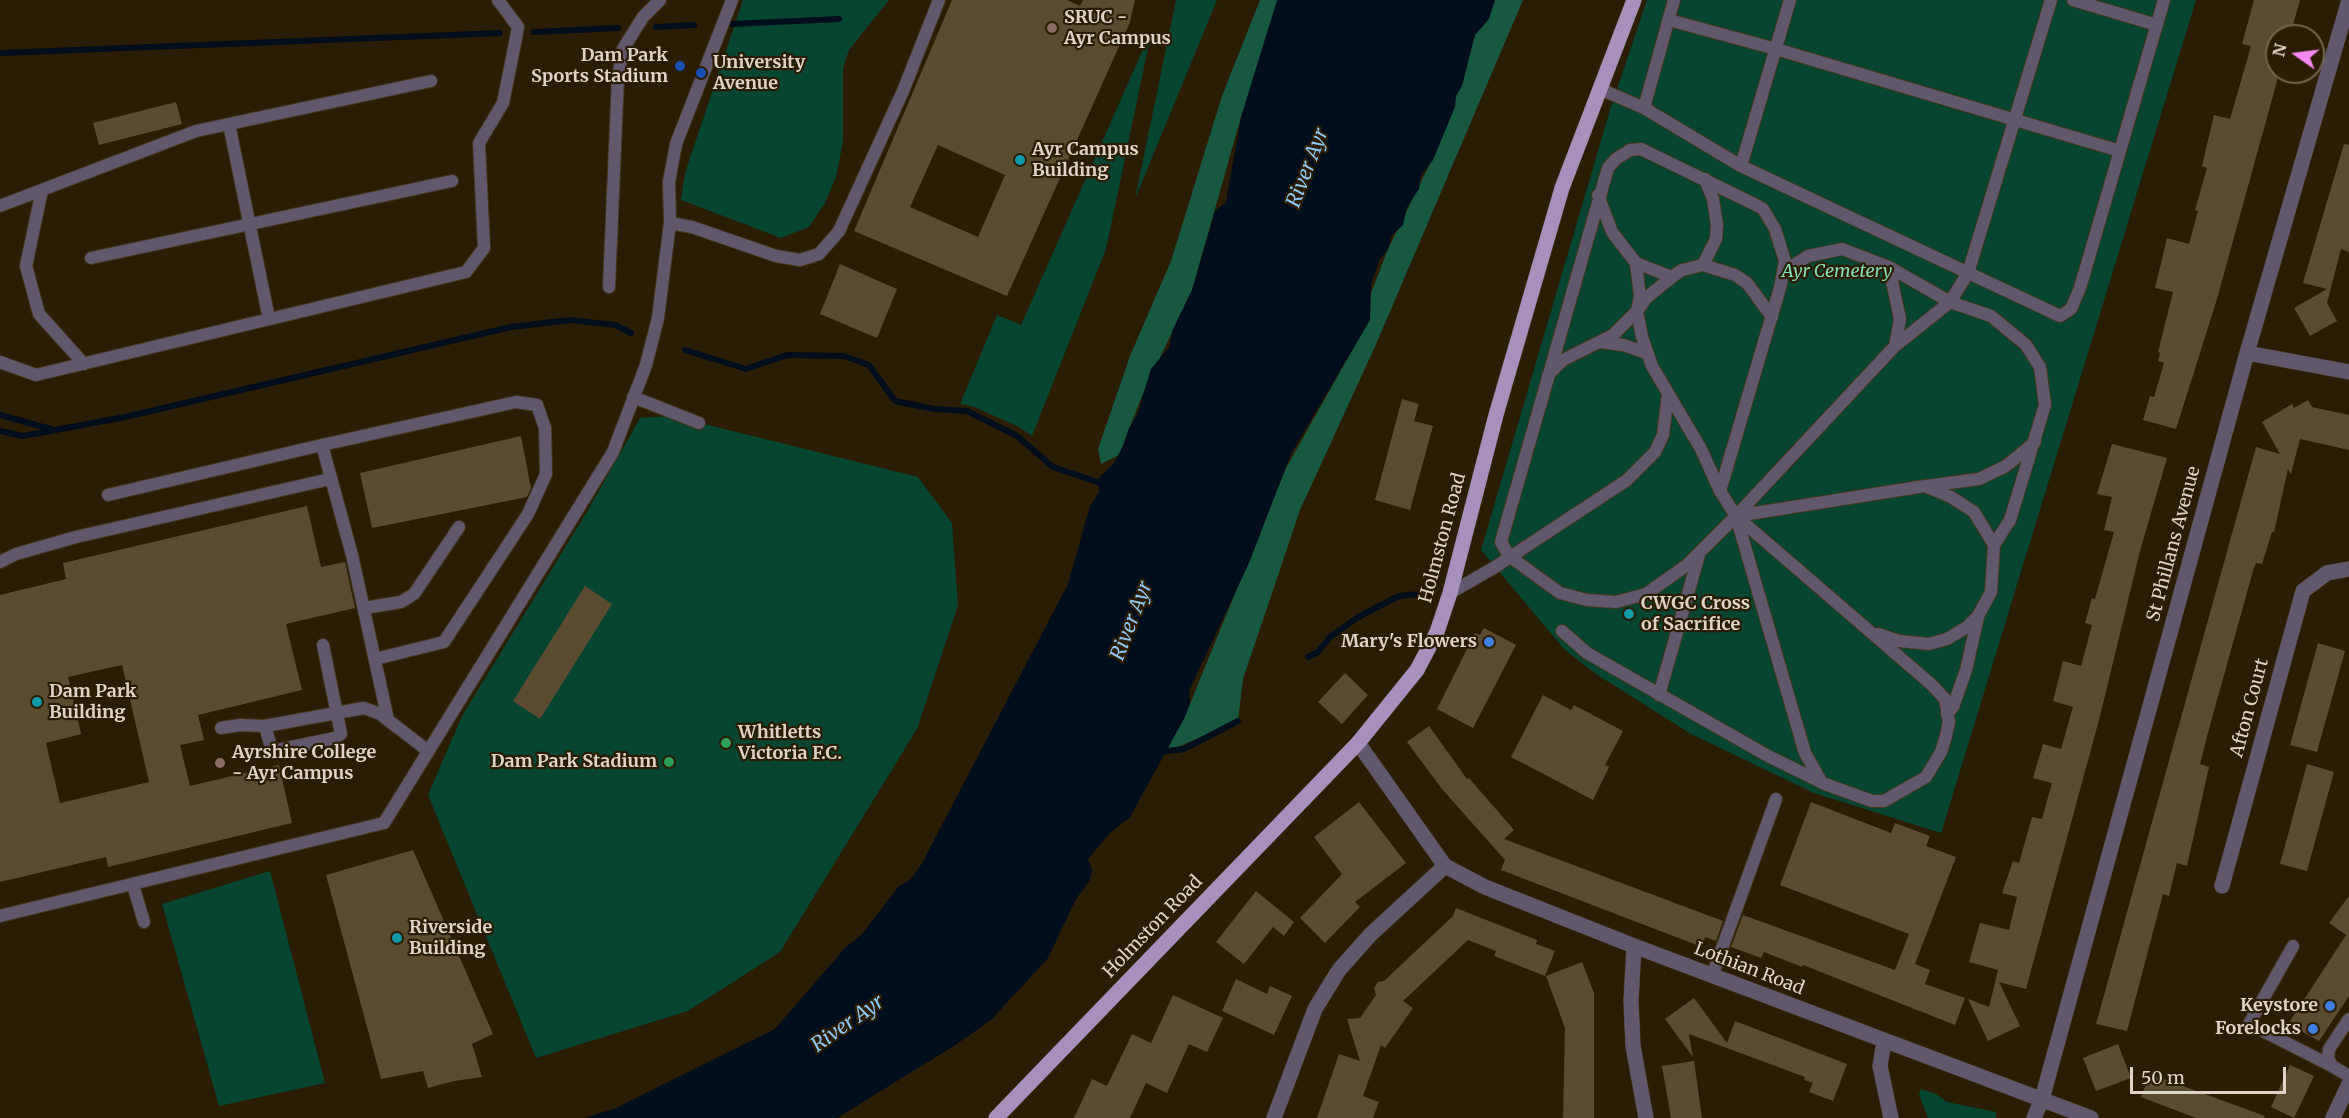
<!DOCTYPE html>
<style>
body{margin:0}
#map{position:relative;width:2349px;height:1118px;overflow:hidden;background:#2b1d03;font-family:Merriweather,serif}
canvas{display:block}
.north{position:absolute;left:2265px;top:24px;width:60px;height:60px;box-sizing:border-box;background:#2b1d03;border:2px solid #726651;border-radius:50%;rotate:284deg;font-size:16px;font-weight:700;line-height:24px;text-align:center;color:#ddd4c5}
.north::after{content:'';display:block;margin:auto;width:21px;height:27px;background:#f489f0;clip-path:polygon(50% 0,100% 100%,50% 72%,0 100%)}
.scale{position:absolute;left:2130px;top:1067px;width:156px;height:27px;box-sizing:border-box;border:3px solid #ddd4c5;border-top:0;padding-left:8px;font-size:18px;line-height:21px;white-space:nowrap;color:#ddd4c5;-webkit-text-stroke:4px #2b1d03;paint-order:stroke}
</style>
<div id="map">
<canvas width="2349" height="1118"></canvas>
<div class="north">N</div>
<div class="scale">50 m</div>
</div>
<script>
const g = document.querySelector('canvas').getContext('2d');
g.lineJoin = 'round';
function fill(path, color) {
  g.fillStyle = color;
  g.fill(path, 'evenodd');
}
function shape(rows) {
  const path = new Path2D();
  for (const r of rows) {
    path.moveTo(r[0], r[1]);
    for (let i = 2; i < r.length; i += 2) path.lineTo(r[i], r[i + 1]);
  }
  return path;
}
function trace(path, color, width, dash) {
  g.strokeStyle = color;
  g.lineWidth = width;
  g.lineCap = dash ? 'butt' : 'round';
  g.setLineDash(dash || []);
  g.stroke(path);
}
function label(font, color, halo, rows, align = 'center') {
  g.font = font + ' Merriweather,serif';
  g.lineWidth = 4.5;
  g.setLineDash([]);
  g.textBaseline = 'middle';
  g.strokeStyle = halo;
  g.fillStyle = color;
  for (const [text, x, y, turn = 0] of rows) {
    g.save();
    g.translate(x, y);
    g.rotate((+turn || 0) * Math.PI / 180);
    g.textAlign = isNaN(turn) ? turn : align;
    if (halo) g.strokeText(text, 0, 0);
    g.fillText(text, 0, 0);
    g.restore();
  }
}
fill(shape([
 [743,0,889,0,849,50,843,68,843,142,836,177,825,203,809,227,781,238,681,200,685,173],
 [1176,0,1217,0,1135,199],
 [1647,0,2196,0,1941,833,1814,793,1691,734,1596,674,1564,649,1481,550,1610,110],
 [1152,29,1106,249,1032,436,1019,427,972,406,960,404,997,315,1021,325],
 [672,416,918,477,952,523,958,605,917,729,780,952,688,1011,536,1058,428,795,462,716,588,510,640,418],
 [270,871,325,1083,219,1106,162,904],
 [1921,1089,1936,1094,1947,1102,1996,1112,1996,1118,1928,1118,1919,1094]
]), '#06452f');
fill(shape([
 [1260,0,1280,0,1241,117,1192,290,1142,396,1119,455,1101,464,1098,449,1130,356,1171,261,1222,96],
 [1493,0,1523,0,1377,342,1300,510,1243,679,1238,721,1166,752,1190,704,1286,468,1363,331,1371,293,1388,249,1439,145,1475,35]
]), '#175940');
fill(shape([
 [1277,0,1495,0,1489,19,1475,35,1462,86,1456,96,1455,107,1433,160,1421,175,1419,189,1407,207,1403,225,1392,235,1388,249,1380,259,1371,285,1370,320,1291,454,1249,563,1189,691,1190,704,1185,717,1130,817,1109,834,1088,859,1092,870,1090,880,1076,899,1048,958,992,1019,957,1044,837,1118,585,1118,616,1108,775,1029,845,948,862,934,899,886,911,879,921,865,1068,584,1090,506,1100,491,1097,480,1114,463,1123,446,1129,428,1137,415,1151,369,1170,346,1172,331,1192,290,1215,211,1226,202,1241,117]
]), '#000d1d');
trace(shape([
 [732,24,839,19],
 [656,27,694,25],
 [534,32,618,28],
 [0,53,500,33],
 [685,350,746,369,787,355,844,356,869,365,895,401,934,409,967,411,1017,436,1053,467,1103,484],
 [0,415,54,430],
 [0,431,23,436,125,417,511,327,570,320,615,325,631,333],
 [1308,657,1318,652,1330,637,1360,616,1399,596,1430,593],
 [1158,752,1184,749,1238,721]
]), '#000d1d', 6);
fill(shape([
 [952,0,1067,0,1080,6,1083,0,1135,0,1130,22,1007,296,854,231],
 [938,145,1005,175,978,237,910,207],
 [2254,0,2300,0,2290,36,2277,36,2277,81,2217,299,2176,429,2143,420,2150,396,2154,397,2164,363,2158,361,2160,353,2158,352,2173,292,2155,288,2167,238,2189,244,2198,211,2195,210,2207,168,2202,166,2214,115,2230,119,2251,46,2242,44],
 [176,102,182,124,99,145,93,123],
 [2344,144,2349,145,2349,252,2341,249,2327,303,2337,321,2310,336,2294,308,2327,289,2303,283],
 [840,264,897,289,877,338,820,314],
 [1402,399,1419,404,1414,421,1433,426,1410,510,1375,500],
 [2308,400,2312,407,2349,415,2349,450,2300,439,2291,474,2288,469,2274,532,2272,532,2262,564,2256,563,2253,571,2209,729,2200,764,2209,767,2187,866,2177,863,2169,896,2163,894,2127,1031,2096,1024,2256,447,2280,454,2262,422,2292,404,2294,408],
 [521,436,531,488,527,497,372,528,360,473],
 [2112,444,2167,458,2140,551,2100,716,2026,989,1999,982,2020,1026,1988,1041,1968,999,1989,1007,1998,970,1969,962,1980,923,2009,930,2017,897,2002,893,2013,861,2019,863,2032,817,2042,819,2052,783,2033,778,2043,744,2061,749,2073,707,2053,701,2063,661,2081,666,2092,625,2085,623,2092,598,2095,599,2114,532,2104,530,2112,497,2097,494],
 [307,506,321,567,345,562,355,608,286,624,302,690,198,715,204,740,180,745,190,786,279,765,292,823,108,867,106,857,0,882,0,595,66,579,63,563],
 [122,665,149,782,60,803,46,743,81,734,68,677],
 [585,586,612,604,540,719,513,701],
 [1484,628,1516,645,1473,728,1437,709,1475,633,1480,635],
 [2318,643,2345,651,2317,752,2290,745],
 [1345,673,1368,695,1342,724,1318,702],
 [1543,695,1571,710,1574,705,1623,731,1605,765,1609,767,1593,800,1511,757],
 [1429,726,1467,779,1469,778,1514,830,1504,839,1723,921,1716,941,1705,937,1702,947,1501,870,1505,860,1442,789,1407,742],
 [2307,764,2334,772,2307,871,2280,864],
 [1359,802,1406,863,1355,902,1360,907,1325,943,1300,918,1342,874,1314,837],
 [1811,802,1891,833,1895,823,1930,836,1926,846,1956,857,1915,964,1930,970,1925,984,1965,998,1955,1025,1803,965,1802,967,1764,952,1761,958,1731,947,1743,915,1895,970,1909,934,1780,885],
 [413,850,493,1034,472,1044,482,1077,454,1081,428,1088,423,1071,381,1079,326,875],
 [1256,891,1294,922,1284,936,1273,927,1244,964,1216,942],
 [2349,896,2349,996,2319,1041,2288,1024,2346,935,2329,923],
 [1456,908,1537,940,1536,944,1555,951,1545,976,1494,956,1496,951,1468,940,1403,1001,1413,1008,1385,1048,1381,1045,1363,1096,1379,1102,1373,1118,1317,1118,1339,1054,1360,1061,1347,1019,1360,1018,1376,995,1374,988,1378,982,1384,981,1453,916],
 [1582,962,1594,993,1594,1118,1563,1118,1565,1028,1546,976],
 [1236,979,1267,994,1270,986,1292,996,1274,1035,1222,1011],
 [1173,995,1223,1018,1207,1052,1189,1044,1167,1093,1146,1083,1130,1118,1074,1118,1092,1079,1107,1086,1132,1034,1151,1043],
 [1694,998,1727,1043,1735,1021,1847,1064,1833,1101,1809,1092,1813,1083,1804,1080,1805,1077,1689,1034,1693,1057,1665,1019],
 [2118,1044,2131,1078,2096,1091,2083,1058],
 [1694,1061,1702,1118,1671,1118,1662,1066],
 [2290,1065,2314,1076,2294,1118,2271,1107],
 [2150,1074,2265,1116,2264,1118,2196,1118,2141,1097]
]), '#5b4b31');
const service = shape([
 [1674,0,1644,108,1741,166,2060,316,2071,309,2080,288,2164,0],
 [2073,0,2157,25],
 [1669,20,1776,49,2120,151],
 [1600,89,1644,108],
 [229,124,269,319],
 [1741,166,1790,0],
 [42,190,26,266,39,314,84,364],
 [1598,195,1612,232,1636,263,1672,277],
 [0,206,196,131,431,81],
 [670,223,692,227,776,256,800,260,819,254,839,231,903,91,939,0],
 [91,258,452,181],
 [1703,265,1716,239,1717,225,1713,199,1705,179],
 [1889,267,1900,319,1895,346],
 [1783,272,1808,256,1842,249,1889,267,1950,302,1991,316,2026,345,2040,367,2045,405,2010,520,1994,545],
 [609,287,618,77,623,49,643,17,660,0],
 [1600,342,1623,345,1647,353],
 [0,362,36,375,466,272,484,248,479,143,503,103,516,38,518,27,498,0],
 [1548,375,1563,360,1613,335,1637,311,1640,297,1636,263],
 [633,397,699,423],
 [322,445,516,402,537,405,545,428,546,474,528,514,444,642,375,659],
 [1926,486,1979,479,2006,466,2035,442],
 [1720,491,1701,449,1652,366,1642,337,1637,311,1646,298,1672,277,1682,270,1703,265,1735,275,1747,283,1772,317],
 [108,495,322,445,352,555,388,720],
 [1736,516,1932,685,1945,699,1949,722,1946,736,1941,752,1926,777,1884,801,1872,801,1822,783,1805,753,1736,516,1720,491,1780,288,1785,261,1775,229,1763,209,1754,204,1641,149,1630,150,1616,159,1608,168,1501,542,1509,556,1560,593,1587,600,1616,602,1646,594,1687,565,1736,516,1895,346,1950,302,1968,273,2051,0],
 [1736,516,1925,486,1951,497,1974,512,1994,545,1991,592,1978,616,1967,627,1947,639,1929,644,1899,641,1878,634],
 [0,562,16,554,76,537,330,479],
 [1450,593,1495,567,1627,480,1655,452,1663,435,1668,394],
 [364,608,401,602,414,594,459,527],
 [1562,631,1587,653,1768,756,1821,782],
 [1659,695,1699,555],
 [1947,714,1953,707,1966,670,1978,617],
 [265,726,271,747,277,750,335,738,341,734,323,645],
 [221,728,240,725,265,726,364,708,380,714,427,750],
 [133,885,144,922],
 [0,916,384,823,613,452,646,365,658,318,670,223,669,182,676,144,732,0],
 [2293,946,2249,1024,2332,1066],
 [1712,976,1776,799],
 [2349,1019,2329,1049,2328,1059,2332,1066,2349,1076]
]);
const minor = shape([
 [2247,353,2349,372],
 [1445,866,1485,887,1634,946,2091,1118],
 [2222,886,2303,591,2327,573,2349,569],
 [1634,946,1631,1001,1633,1046,1646,1118],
 [1884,1042,1880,1066,1891,1118],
 [1274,1118,1315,1009,1339,970,1371,934,1445,866,1358,743],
 [2034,1118,2042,1099,2247,353,2349,0],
 [2333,1118,2349,1084]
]);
const primary = shape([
 [996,1118,1358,743,1417,670,1437,632,1450,593,1496,415,1562,188,1634,0]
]);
trace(service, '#44371e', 14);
trace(minor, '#44371e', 16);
trace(primary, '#44371e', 16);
trace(service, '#62586d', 12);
trace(minor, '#62586d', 15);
trace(primary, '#a591bc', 15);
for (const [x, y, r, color] of [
 [1052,28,6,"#8d6e63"],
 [680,66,6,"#1a4fb4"],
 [701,73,6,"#1a4fb4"],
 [1020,160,6,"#0f9aa8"],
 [1629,614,6,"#0f9aa8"],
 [1489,642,6,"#3f7fe0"],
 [37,702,6,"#0f9aa8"],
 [726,743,6,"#2e9e5b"],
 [669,762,6,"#2e9e5b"],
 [220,763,6,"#8d6e63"],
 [397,938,6,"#0f9aa8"],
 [2330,1006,6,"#3f7fe0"],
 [2313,1029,6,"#3f7fe0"]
]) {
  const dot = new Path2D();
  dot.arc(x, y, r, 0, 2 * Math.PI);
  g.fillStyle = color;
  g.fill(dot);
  trace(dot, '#2b1d03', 2);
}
label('bold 18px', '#ddd4c5', '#2b1d03', [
 ["SRUC -",1064,18],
 ["Ayr Campus",1064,39],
 ["Dam Park",668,56,"right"],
 ["Sports Stadium",668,77,"right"],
 ["University",713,63],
 ["Avenue",713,84],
 ["Ayr Campus",1032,150],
 ["Building",1032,171],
 ["CWGC Cross",1641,604],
 ["of Sacrifice",1641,625],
 ["Mary's Flowers",1477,642,"right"],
 ["Dam Park",49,692],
 ["Building",49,713],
 ["Whitletts",738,733],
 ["Victoria F.C.",738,754],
 ["Ayrshire College",232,753],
 ["- Ayr Campus",232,774],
 ["Dam Park Stadium",657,762,"right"],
 ["Riverside",409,928],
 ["Building",409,949],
 ["Keystore",2318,1006,"right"],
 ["Forelocks",2301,1029,"right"]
], 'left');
label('italic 18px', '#82dfb6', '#2b1d03', [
 ["Ayr Cemetery",1837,272]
]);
label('18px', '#ddd4c5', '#2b1d03', [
 ["Holmston Road",1443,538,-75],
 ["St Phillans Avenue",2174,544,-75],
 ["Afton Court",2250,708,-75],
 ["Holmston Road",1153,927,-46],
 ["Lothian Road",1749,969,21]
]);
label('italic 20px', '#8ec9f4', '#2b1d03', [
 ["River Ayr",1308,168,-69],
 ["River Ayr",1132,621,-69],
 ["River Ayr",848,1024,-35]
]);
</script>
